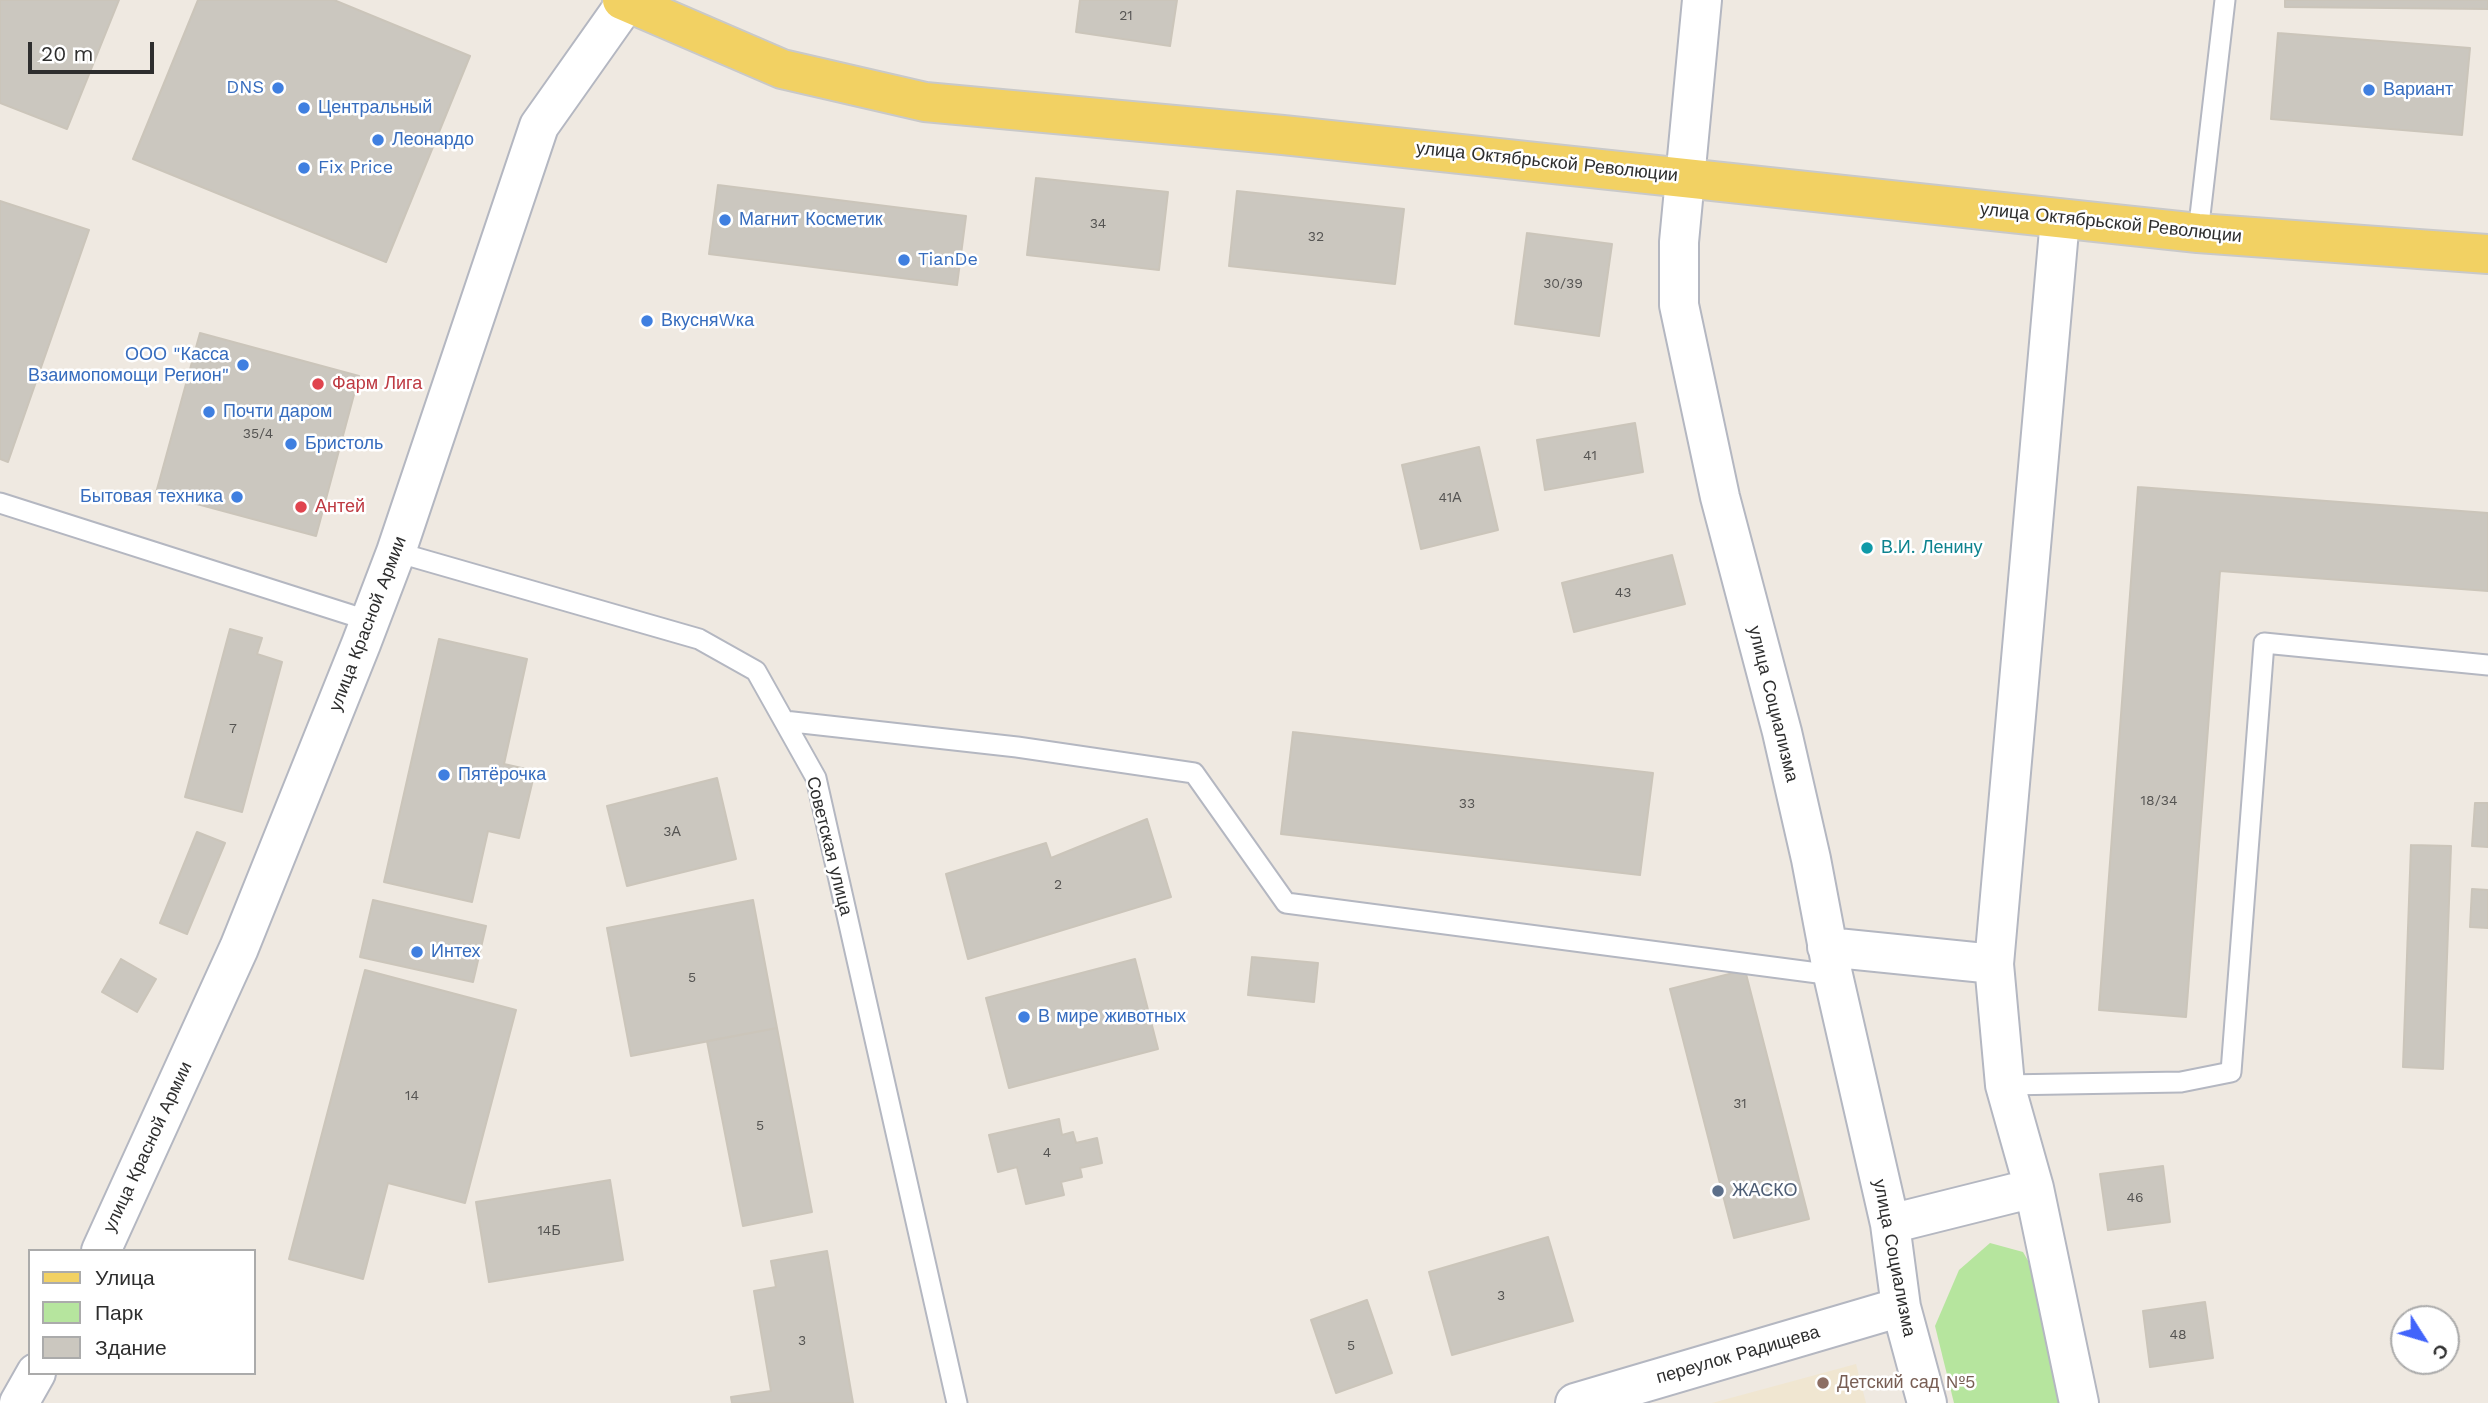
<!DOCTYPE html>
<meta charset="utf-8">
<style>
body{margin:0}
#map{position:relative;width:2488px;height:1403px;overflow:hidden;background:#efe9e1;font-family:"Work Sans",sans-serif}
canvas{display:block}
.legend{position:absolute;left:28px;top:1249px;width:228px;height:126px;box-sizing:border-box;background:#fff;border:2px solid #ababab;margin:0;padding:9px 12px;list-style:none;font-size:21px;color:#2e2e2e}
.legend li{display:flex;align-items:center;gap:14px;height:35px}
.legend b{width:35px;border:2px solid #ababab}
.north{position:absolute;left:2390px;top:1305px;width:70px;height:70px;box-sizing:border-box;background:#fff;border:2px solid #ababab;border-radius:50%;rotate:127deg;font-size:19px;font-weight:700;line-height:28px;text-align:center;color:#2e2e2e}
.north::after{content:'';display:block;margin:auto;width:24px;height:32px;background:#4264fb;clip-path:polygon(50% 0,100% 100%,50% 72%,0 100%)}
.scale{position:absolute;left:28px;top:42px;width:126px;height:32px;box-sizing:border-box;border:4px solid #2e2e2e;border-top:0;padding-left:9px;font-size:21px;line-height:24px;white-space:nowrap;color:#2e2e2e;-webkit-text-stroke:5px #fff;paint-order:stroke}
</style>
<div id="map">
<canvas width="2488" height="1403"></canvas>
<ul class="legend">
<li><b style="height:9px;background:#f2d163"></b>Улица</li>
<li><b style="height:19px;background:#b6e59e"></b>Парк</li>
<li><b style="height:19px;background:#cbc7bf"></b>Здание</li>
</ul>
<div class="north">С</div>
<div class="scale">20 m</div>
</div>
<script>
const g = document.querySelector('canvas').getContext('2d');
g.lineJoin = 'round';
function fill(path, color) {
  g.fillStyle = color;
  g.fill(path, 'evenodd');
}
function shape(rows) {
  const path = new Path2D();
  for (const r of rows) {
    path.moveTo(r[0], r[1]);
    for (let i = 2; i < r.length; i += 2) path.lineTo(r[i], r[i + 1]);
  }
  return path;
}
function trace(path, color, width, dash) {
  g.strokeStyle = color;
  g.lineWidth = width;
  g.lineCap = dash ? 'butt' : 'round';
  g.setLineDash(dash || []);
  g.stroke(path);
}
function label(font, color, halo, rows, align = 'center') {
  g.font = font + ' "Work Sans",sans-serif';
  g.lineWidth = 5;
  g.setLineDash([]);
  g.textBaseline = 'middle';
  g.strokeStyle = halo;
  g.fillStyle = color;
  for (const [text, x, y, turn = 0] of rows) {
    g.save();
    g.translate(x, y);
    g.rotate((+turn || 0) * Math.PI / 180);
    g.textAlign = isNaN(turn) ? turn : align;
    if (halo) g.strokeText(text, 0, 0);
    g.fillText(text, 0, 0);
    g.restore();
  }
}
fill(shape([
 [1856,1364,1866,1403,1712,1403]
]), '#f0e6d1');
fill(shape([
 [1990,1243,2023,1252,2044,1288,2067,1403,1954,1403,1935,1326,1959,1270]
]), '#b6e59e');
const building = shape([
 [0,0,119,0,67,129,0,103,0,0],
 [198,0,334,0,470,56,386,262,133,159,198,0],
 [1080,0,1177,0,1170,46,1076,32,1080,0],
 [2285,0,2488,0,2488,9,2285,7,2285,0],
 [2278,33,2470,48,2462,135,2271,119,2278,33],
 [1036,178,1168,192,1159,270,1027,255,1036,178],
 [718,185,966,216,957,285,709,254,718,185],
 [1237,191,1404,209,1395,284,1229,266,1237,191],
 [0,201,89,230,8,462,0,459,0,201],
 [1527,233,1612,244,1599,336,1515,324,1527,233],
 [200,333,359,376,316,536,156,493,200,333],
 [1635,423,1643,472,1545,490,1537,440,1635,423],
 [1479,447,1498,530,1421,549,1402,465,1479,447],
 [2138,487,2488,513,2488,591,2220,571,2186,1017,2099,1010,2138,487],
 [1672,555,1685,604,1574,632,1562,583,1672,555],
 [230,629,262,638,257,654,282,662,242,812,185,797,230,629],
 [439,639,527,659,504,764,535,771,519,838,488,831,472,902,384,882,439,639],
 [1293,732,1653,773,1640,875,1281,834,1293,732],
 [717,778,736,859,627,886,607,806,717,778],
 [2475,803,2488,803,2488,847,2472,846,2475,803],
 [1147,819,1171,897,968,959,946,874,1046,843,1051,858,1147,819],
 [197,832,225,843,187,934,160,923,197,832],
 [2411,845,2451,846,2443,1069,2403,1067,2411,845],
 [2472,889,2488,890,2488,928,2470,927,2472,889],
 [373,900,486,926,473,982,360,957,373,900],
 [753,900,777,1028,631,1056,607,928,753,900],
 [1252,957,1318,963,1314,1002,1248,995,1252,957],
 [121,959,156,979,137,1012,102,992,121,959],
 [1135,959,1158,1049,1009,1088,986,998,1135,959],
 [365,970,516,1010,465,1203,388,1183,363,1279,289,1259,365,970],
 [1745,970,1809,1219,1734,1238,1670,989,1745,970],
 [777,1028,812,1212,743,1226,707,1041,777,1028],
 [1059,1119,1062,1135,1073,1132,1076,1143,1097,1138,1102,1163,1080,1168,1082,1177,1061,1182,1064,1195,1026,1204,1017,1167,998,1172,989,1135,1059,1119],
 [2163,1166,2170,1222,2108,1230,2100,1174,2163,1166],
 [610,1180,623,1260,489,1282,476,1202,610,1180],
 [1548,1237,1573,1321,1452,1355,1429,1272,1548,1237],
 [827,1251,853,1403,732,1403,731,1397,771,1391,754,1291,776,1287,771,1261,827,1251],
 [1367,1300,1392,1373,1336,1393,1311,1320,1367,1300],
 [2205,1302,2213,1358,2150,1367,2143,1311,2205,1302]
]);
fill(building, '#cbc7bf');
trace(building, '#cbc5ba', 2);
const service = shape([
 [2198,233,2225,0],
 [0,503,370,621],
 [396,552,699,639,756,671,816,778,957,1403],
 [784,721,1017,747,1194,773,1286,903,1833,975],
 [2005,1085,2181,1082,2231,1072,2264,643,2488,665]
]);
const minor = shape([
 [1702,0,1679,242,1679,305,1720,497,1782,732,1811,859,1833,975,1890,1224,1901,1307,1927,1403],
 [2060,219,1994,964,2005,1085,2034,1188,2079,1403],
 [1827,947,1994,964],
 [1890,1224,2034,1188],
 [101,1251,239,948,361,644,396,552,539,126,628,0],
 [19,1403,36,1373],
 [1575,1403,1901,1307]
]);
const primary = shape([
 [622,0,782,69,925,102,1283,135,2198,233,2488,254]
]);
trace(service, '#b4b7c1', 23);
trace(minor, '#b4b7c1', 42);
trace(primary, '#c9c9c9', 42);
trace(service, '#fff', 19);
trace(minor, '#fff', 38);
trace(primary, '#f2d163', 38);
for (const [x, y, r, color] of [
 [278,88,7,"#3f7fe0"],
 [2369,90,7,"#3f7fe0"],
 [304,108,7,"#3f7fe0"],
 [378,140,7,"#3f7fe0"],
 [304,168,7,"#3f7fe0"],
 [725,220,7,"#3f7fe0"],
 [904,260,7,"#3f7fe0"],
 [647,321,7,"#3f7fe0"],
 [243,365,7,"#3f7fe0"],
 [318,384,7,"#e0444e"],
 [209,412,7,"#3f7fe0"],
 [291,444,7,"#3f7fe0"],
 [237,497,7,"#3f7fe0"],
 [301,507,7,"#e0444e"],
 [1867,548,7,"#0f9aa8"],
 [444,775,7,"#3f7fe0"],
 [417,952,7,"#3f7fe0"],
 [1024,1017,7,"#3f7fe0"],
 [1718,1191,7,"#5c6f8a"],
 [1823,1383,7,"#8d6e63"]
]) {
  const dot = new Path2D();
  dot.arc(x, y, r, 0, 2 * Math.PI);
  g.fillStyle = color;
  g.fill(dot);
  trace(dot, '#fff', 2.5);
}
label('14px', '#555452', null, [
 ["21",1126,16],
 ["34",1098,224],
 ["32",1316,237],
 ["30/39",1563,284],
 ["35/4",258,434],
 ["41",1590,456],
 ["41А",1450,498],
 ["43",1623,593],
 ["7",233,729],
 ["18/34",2159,801],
 ["33",1467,804],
 ["3А",672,832],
 ["2",1058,885],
 ["5",692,978],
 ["14",412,1096],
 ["31",1740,1104],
 ["5",760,1126],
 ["4",1047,1153],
 ["46",2135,1198],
 ["14Б",549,1231],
 ["3",1501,1296],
 ["48",2178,1335],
 ["3",802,1341],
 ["5",1351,1346]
]);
label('18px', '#366cbe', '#fff', [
 ["DNS",264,88,"right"],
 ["Вариант",2383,90],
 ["Центральный",318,108],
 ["Леонардо",392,140],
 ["Fix Price",318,168],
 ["Магнит Косметик",739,220],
 ["TianDe",918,260],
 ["ВкусняWка",661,321],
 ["ООО \"Касса",229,355,"right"],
 ["Взаимопомощи Регион\"",229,376,"right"],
 ["Почти даром",223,412],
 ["Бристоль",305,444],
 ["Бытовая техника",223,497,"right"],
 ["Пятёрочка",458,775],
 ["Интех",431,952],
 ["В мире животных",1038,1017]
], 'left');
label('18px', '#2e2e2e', '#fff', [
 ["улица Октябрьской Революции",1547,162,6],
 ["улица Октябрьской Революции",2111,223,6],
 ["улица Красной Армии",368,624,-69],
 ["улица Социализма",1773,704,76],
 ["Советская улица",829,846,76],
 ["улица Красной Армии",148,1147,-65],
 ["улица Социализма",1894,1258,79],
 ["переулок Радищева",1738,1355,-16]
]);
label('18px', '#be3a42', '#fff', [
 ["Фарм Лига",332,384],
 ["Антей",315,507]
], 'left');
label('18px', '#0d838f', '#fff', [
 ["В.И. Ленину",1881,548]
], 'left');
label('18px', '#4e5e75', '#fff', [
 ["ЖАСКО",1732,1191]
], 'left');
label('18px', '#785e54', '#fff', [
 ["Детский сад №5",1837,1383]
], 'left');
</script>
